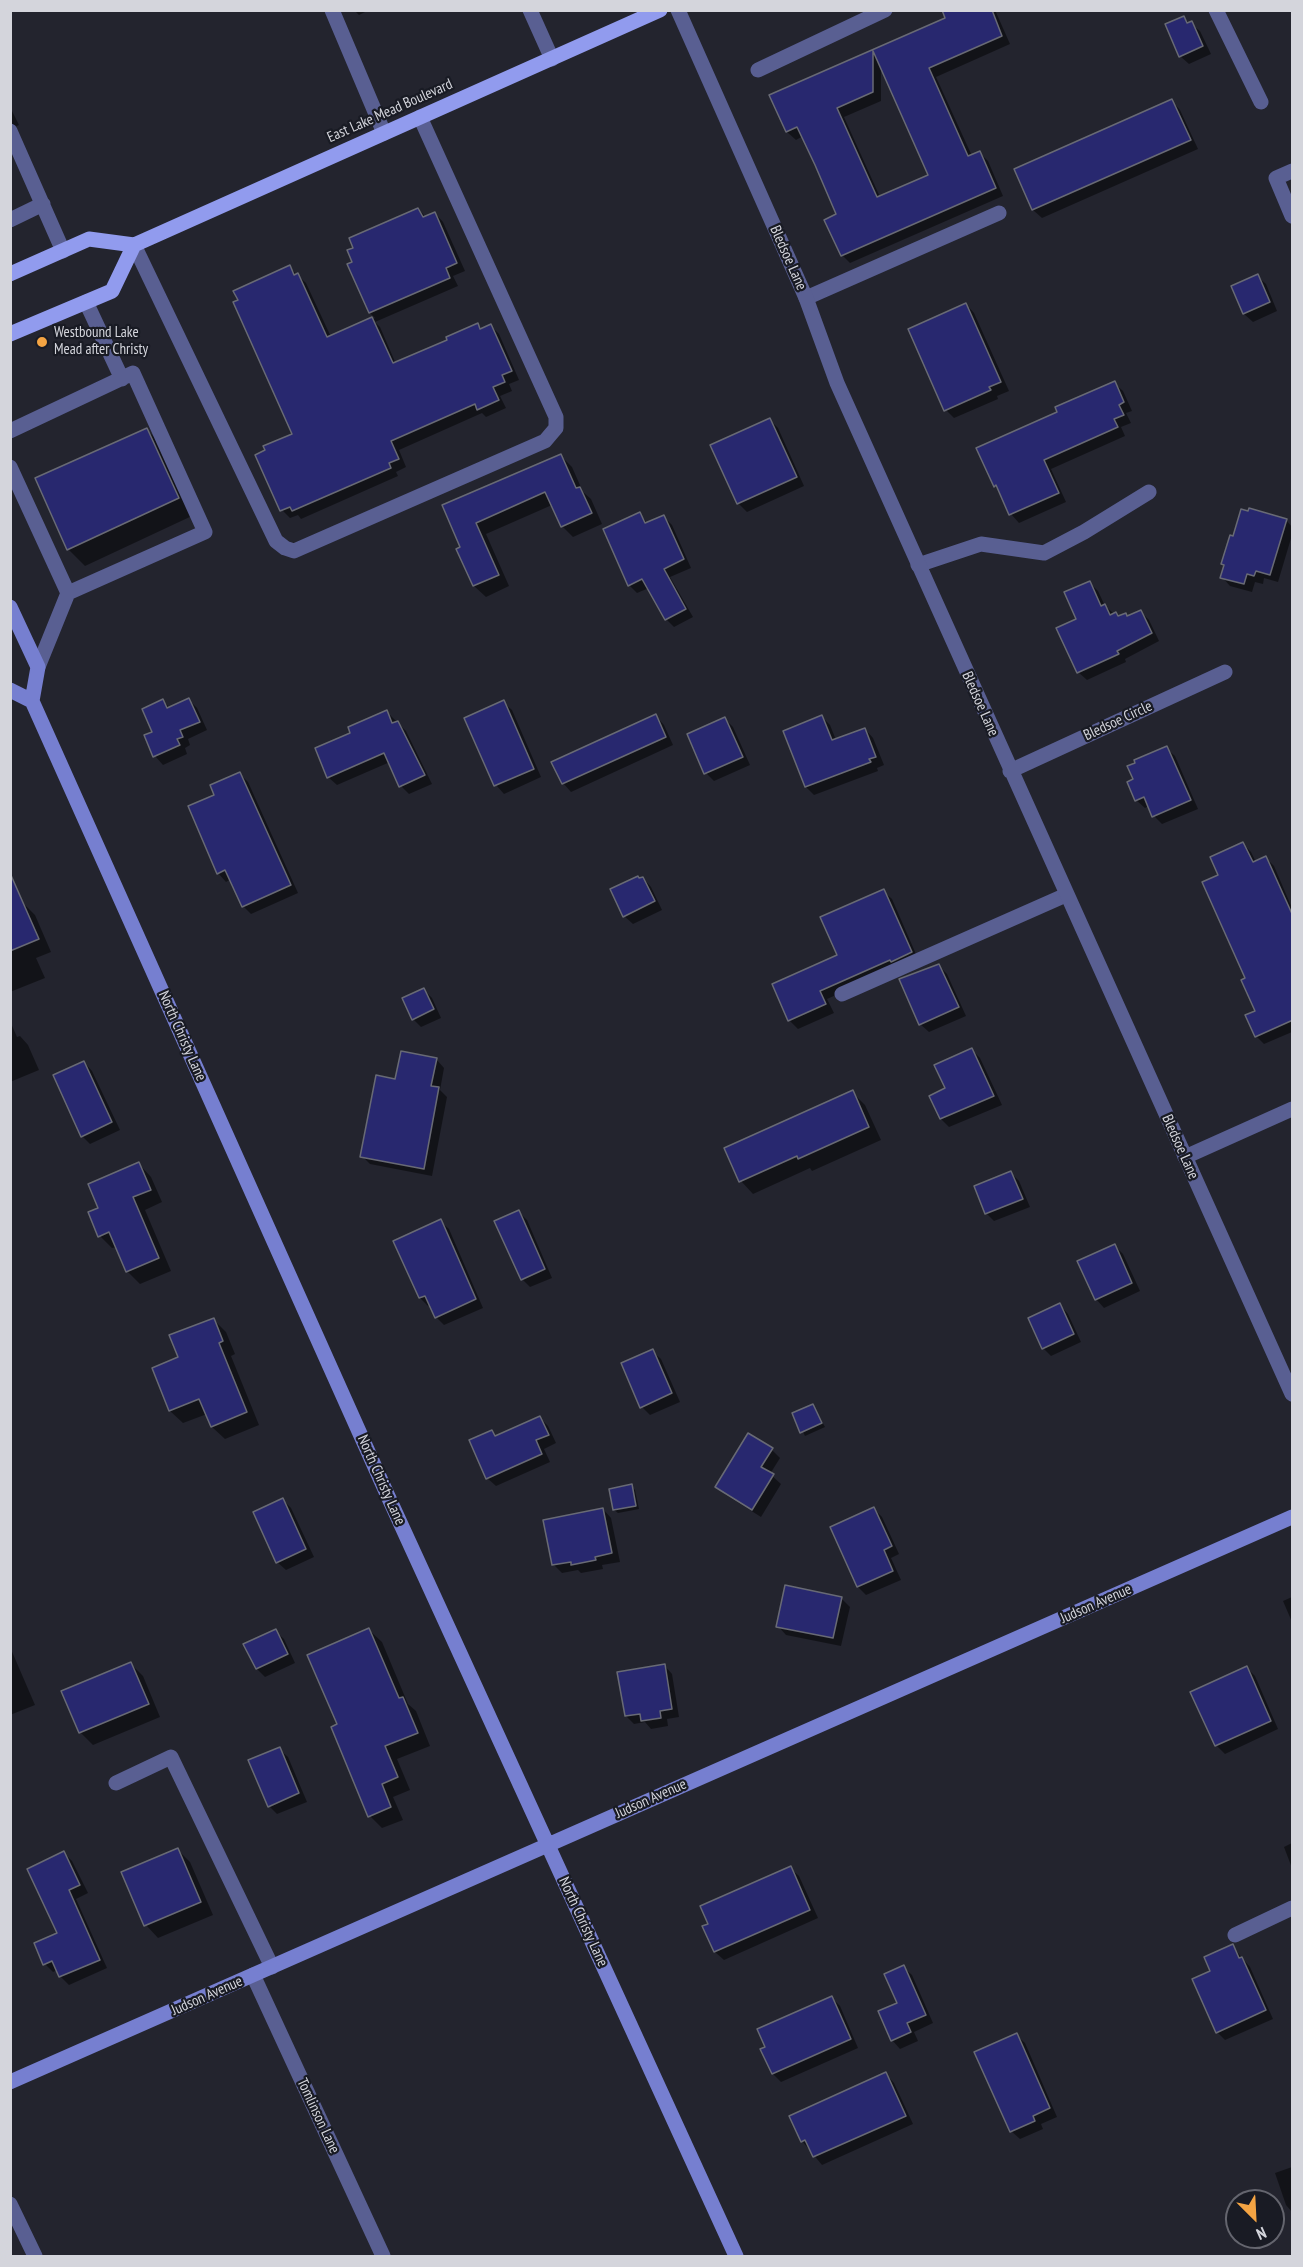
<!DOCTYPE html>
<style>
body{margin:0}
#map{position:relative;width:1303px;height:2267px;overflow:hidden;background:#23242e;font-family:"PT Sans Narrow",sans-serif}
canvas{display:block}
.frame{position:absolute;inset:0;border:12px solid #d4d5dc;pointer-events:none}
.north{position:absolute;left:1225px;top:2189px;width:60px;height:60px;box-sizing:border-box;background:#191b24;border:2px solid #64656e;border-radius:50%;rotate:156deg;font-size:16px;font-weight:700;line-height:24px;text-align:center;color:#d4d5dc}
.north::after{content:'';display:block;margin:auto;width:21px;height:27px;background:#f4a443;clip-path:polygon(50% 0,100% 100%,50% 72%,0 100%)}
</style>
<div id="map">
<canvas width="1303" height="2267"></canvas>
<div class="frame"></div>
<div class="north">N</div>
</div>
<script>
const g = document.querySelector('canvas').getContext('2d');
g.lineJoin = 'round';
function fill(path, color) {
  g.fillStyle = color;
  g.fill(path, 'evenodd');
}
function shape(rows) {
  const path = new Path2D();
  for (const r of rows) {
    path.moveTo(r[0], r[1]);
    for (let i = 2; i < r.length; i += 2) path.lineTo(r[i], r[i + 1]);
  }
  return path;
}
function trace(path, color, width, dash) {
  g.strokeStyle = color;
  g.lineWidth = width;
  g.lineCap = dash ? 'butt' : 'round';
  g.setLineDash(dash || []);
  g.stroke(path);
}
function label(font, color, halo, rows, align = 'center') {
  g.font = font + ' "PT Sans Narrow",sans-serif';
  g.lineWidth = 4.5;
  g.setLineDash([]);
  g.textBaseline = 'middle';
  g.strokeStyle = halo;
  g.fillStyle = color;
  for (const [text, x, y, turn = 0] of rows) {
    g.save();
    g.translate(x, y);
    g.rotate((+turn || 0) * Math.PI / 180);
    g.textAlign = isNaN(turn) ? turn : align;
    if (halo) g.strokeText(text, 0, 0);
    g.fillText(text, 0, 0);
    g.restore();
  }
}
fill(shape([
 [354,10,369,10,359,15],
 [944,10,995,10,1010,44,936,77,972,156,979,152,988,161,1003,196,850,263,842,255,838,215,803,136,796,140,787,132,771,96,947,18],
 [881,64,930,175,880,197,844,117,881,101],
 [1183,18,1200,31,1211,54,1189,64,1180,56],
 [1172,101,1180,110,1198,149,1042,218,1033,210,1016,170],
 [10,107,19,125,10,129],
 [418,209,426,217,435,213,443,222,465,271,453,276,458,286,375,322,380,327,396,364,449,341,477,324,482,329,491,326,499,334,519,380,509,384,512,391,500,396,506,408,486,417,482,413,399,450,406,467,396,472,398,476,301,519,298,515,290,518,282,510,294,434,289,267,306,283,331,337,375,318,370,313],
 [1257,276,1266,284,1277,311,1253,322,1244,314,1233,287],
 [966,304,974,313,1009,391,997,396,998,399,954,418,946,410],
 [1114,383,1123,391,1132,411,1126,413,1131,423,1121,427,1125,436,1051,469,1066,502,1019,523,1011,514,1000,491,995,486,1059,412],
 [770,420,778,428,804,486,747,512,738,503],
 [147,430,164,447,194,515,85,566,68,549],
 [561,456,572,467,583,492,591,499,602,524,573,537,562,526,552,505,486,534,509,586,486,597,474,586,458,549,462,548,444,506],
 [640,514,648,524,664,517,672,525,691,568,670,577,693,617,674,627,666,619,649,588,637,593,629,585],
 [1286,520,1292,527,1292,535,1278,582,1264,578,1263,584,1255,582,1252,592,1230,586,1222,577,1225,567,1222,564],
 [1089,582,1098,591,1105,606,1119,618,1128,618,1141,612,1149,620,1159,641,1125,659,1126,662,1087,680,1078,672,1078,619],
 [189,700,197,708,207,730,188,739,190,745,185,748,187,754,163,765,155,756,145,736,154,732,163,701,170,708],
 [503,702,512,710,541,777,504,794,496,785,466,718],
 [387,712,406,731,432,784,409,794,401,786,390,762,337,785,328,777,352,734],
 [656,716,664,725,673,745,571,792,563,783],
 [822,717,830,725,836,740,865,729,873,738,884,765,877,768,878,771,814,795,806,787],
 [725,719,733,727,750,765,714,781,706,773],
 [1166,748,1175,756,1198,809,1162,824,1154,816,1149,806,1145,808,1136,800,1135,780],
 [239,773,248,782,298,893,251,914,243,906,231,879,226,882,218,873,216,795],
 [1243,844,1251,852,1256,862,1266,858,1274,866,1292,908,1292,1032,1264,1044,1256,1036,1257,1012,1247,979],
 [643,878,651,887,662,910,633,924,624,916,640,880],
 [883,891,892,899,919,961,899,967,827,999,834,1013,798,1029,789,1020,774,985,839,955],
 [22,902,35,915,51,952,36,958,45,978,10,992,10,908],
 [939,966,947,974,966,1016,929,1032,920,1024],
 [424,990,432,998,441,1018,421,1027,413,1019],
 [10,1021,17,1037,20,1036,28,1045,39,1070,10,1082],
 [972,1050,980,1058,1002,1105,949,1127,941,1119,947,1089],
 [436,1059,444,1068,440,1090,447,1097,432,1176,370,1164,362,1156,397,1081],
 [84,1062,92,1071,120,1130,90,1144,82,1136],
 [852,1092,865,1105,881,1140,812,1171,810,1168,753,1194,741,1181],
 [139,1164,151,1177,162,1202,145,1210,171,1271,140,1284,127,1271,117,1247,112,1248,100,1236,100,1208],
 [1011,1173,1019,1181,1030,1207,994,1221,986,1213],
 [518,1211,527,1220,552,1278,530,1287,522,1279],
 [440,1221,449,1229,483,1308,444,1325,436,1317,430,1305,428,1306,420,1298],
 [1115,1246,1123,1254,1140,1291,1104,1308,1096,1299],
 [1060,1305,1068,1314,1081,1342,1051,1356,1043,1348],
 [213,1319,226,1332,235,1354,231,1356,259,1425,225,1439,212,1427,207,1414,183,1423,170,1411,154,1369,180,1358],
 [652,1351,661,1359,680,1402,650,1415,642,1407],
 [813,1406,825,1427,805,1436,794,1414],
 [540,1418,548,1426,556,1443,544,1449,550,1462,496,1486,487,1478,492,1432,497,1437],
 [772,1450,780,1458,770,1474,781,1484,761,1517,726,1495,717,1487],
 [631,1486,635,1490,639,1509,618,1513,614,1510],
 [283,1500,291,1508,314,1557,286,1570,277,1562],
 [603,1509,611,1518,620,1562,602,1565,603,1569,581,1573,578,1570,562,1573,554,1565],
 [874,1509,882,1517,899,1554,891,1558,901,1580,866,1595,858,1587,832,1528],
 [1292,1597,1292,1622,1283,1601],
 [841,1598,850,1607,841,1646,786,1635,778,1626],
 [369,1630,382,1642,408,1704,416,1711,430,1746,397,1759,410,1790,393,1797,403,1820,382,1828,370,1816,339,1725],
 [275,1631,284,1639,295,1663,265,1677,257,1669],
 [10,1647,35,1705,10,1715],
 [131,1664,143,1676,160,1717,93,1745,80,1732],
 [664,1665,672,1674,679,1717,667,1719,668,1726,651,1729,645,1722,634,1724,626,1716],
 [1247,1668,1255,1676,1278,1729,1225,1754,1216,1745],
 [279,1749,288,1757,307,1802,277,1814,269,1806],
 [1292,1843,1292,1868,1284,1847],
 [178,1850,190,1862,213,1915,158,1938,146,1925],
 [64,1853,72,1861,88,1893,76,1899,107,1968,69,1985,60,1976,58,1970,53,1972,45,1964,59,1934],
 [790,1868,799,1876,818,1918,724,1960,715,1952,704,1927],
 [1232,1946,1250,1967,1273,2019,1225,2040,1217,2032,1212,1972],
 [903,1967,912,1975,933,2023,914,2032,918,2041,900,2049,892,2040],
 [832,1998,840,2006,858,2048,781,2082,773,2074,762,2049],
 [1016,2035,1025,2043,1057,2117,1041,2124,1043,2129,1020,2139,1011,2131],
 [886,2074,894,2083,913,2124,822,2165,802,2141,791,2117],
 [1292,2167,1292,2212,1286,2205,1275,2173]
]), '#0007');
const building = shape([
 [942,10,992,10,1002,36,929,68,968,156,980,151,996,188,841,256,824,220,836,214,815,165,797,127,786,132,769,95,945,18,942,10],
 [873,51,928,175,877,197,837,108,873,92,873,51],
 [1184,16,1187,23,1192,21,1203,46,1179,57,1165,24,1184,16],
 [1172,99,1191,140,1032,210,1014,169,1172,99],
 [418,208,423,217,435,212,457,263,446,268,450,278,369,313,347,264,352,262,347,250,353,248,349,238,418,208],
 [290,265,294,275,298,273,327,337,372,317,393,363,447,340,446,337,478,323,480,329,491,324,512,371,502,375,505,382,493,387,499,400,477,410,475,404,391,441,399,459,389,463,391,468,292,511,290,507,280,511,255,455,265,450,263,446,292,434,233,302,238,300,233,291,290,265],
 [1258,274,1270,302,1243,314,1231,286,1258,274],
 [966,303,1001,382,989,387,991,390,944,411,908,329,966,303],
 [1115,381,1124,402,1119,405,1124,415,1114,419,1118,427,1044,460,1059,493,1009,515,996,485,994,487,976,448,1057,412,1055,407,1115,381],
 [770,418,797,477,737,504,710,445,770,418],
 [147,428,179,498,67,550,35,478,147,428],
 [561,454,576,488,580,487,592,513,561,527,545,492,476,523,499,575,473,586,456,549,460,547,442,505,561,454],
 [1249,508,1287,519,1270,575,1256,571,1254,576,1247,574,1244,584,1220,578,1224,565,1221,564,1230,535,1233,536,1241,509,1248,511,1249,508],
 [640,512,645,523,664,515,684,559,664,569,686,609,665,620,642,579,628,586,603,529,640,512],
 [1090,581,1101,606,1105,604,1110,615,1116,612,1118,616,1126,613,1127,616,1141,610,1152,633,1117,651,1119,654,1077,673,1056,628,1076,619,1064,592,1090,581],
 [189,698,200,722,180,730,183,737,177,739,180,745,153,757,144,735,152,732,142,709,163,699,167,708,189,698],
 [504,700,534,769,494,786,464,718,504,700],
 [387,710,392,723,398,721,425,775,399,787,384,753,327,778,315,748,350,733,348,727,387,710],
 [656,714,666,737,562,784,551,762,656,714],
 [822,715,832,740,865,728,876,757,869,759,871,762,805,787,783,731,822,715],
 [725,717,743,757,704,774,687,734,725,717],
 [1167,746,1191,800,1152,817,1144,797,1135,801,1127,782,1133,779,1127,766,1135,763,1134,760,1167,746],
 [240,772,291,885,242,907,225,870,217,874,188,806,214,795,210,785,240,772],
 [1243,842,1253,862,1266,856,1293,916,1293,1020,1255,1037,1245,1015,1255,1011,1241,980,1245,978,1202,882,1218,875,1210,857,1243,842],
 [10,873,39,939,10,951,10,873],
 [638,876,639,878,643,877,655,901,623,917,610,889,638,876],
 [884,889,912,952,891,962,890,960,820,991,826,1004,788,1021,772,984,837,955,820,917,884,889],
 [939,964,959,1007,919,1025,899,979,939,964],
 [424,988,434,1009,412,1020,402,998,424,988],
 [972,1048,994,1096,940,1119,929,1096,945,1088,934,1065,972,1048],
 [401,1051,437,1058,431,1086,439,1087,424,1169,360,1157,376,1075,395,1079,401,1051],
 [84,1061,112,1122,81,1137,53,1075,84,1061],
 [853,1090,869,1127,798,1159,797,1156,739,1182,724,1148,853,1090],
 [139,1162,151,1190,133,1197,159,1258,126,1272,109,1232,98,1237,88,1212,98,1208,88,1184,139,1162],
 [1011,1171,1023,1199,985,1214,974,1186,1011,1171],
 [519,1210,545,1269,521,1280,494,1221,519,1210],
 [441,1219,476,1299,435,1318,425,1296,419,1298,393,1241,441,1219],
 [1115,1244,1132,1283,1095,1300,1077,1261,1115,1244],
 [1060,1303,1074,1334,1042,1349,1028,1318,1060,1303],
 [214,1318,223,1341,219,1343,247,1412,211,1427,199,1399,169,1411,152,1368,178,1357,169,1335,214,1318],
 [653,1349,672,1393,640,1408,621,1363,653,1349],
 [813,1404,822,1423,800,1433,792,1413,813,1404],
 [540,1416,549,1435,536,1440,542,1454,486,1479,469,1440,492,1430,495,1436,540,1416],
 [748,1433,773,1448,761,1467,774,1474,752,1510,715,1487,748,1433],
 [632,1484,636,1506,613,1510,609,1489,632,1484],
 [283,1498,306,1549,276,1563,253,1512,283,1498],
 [874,1507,892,1546,884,1550,893,1571,857,1587,830,1527,874,1507],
 [603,1508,612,1553,595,1557,596,1560,571,1565,571,1562,552,1565,543,1520,603,1508],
 [785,1585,842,1597,833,1638,776,1627,785,1585],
 [369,1628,399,1698,403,1697,418,1733,385,1746,398,1777,382,1784,391,1807,368,1817,331,1727,337,1724,307,1655,369,1628],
 [276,1629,288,1654,256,1669,243,1644,276,1629],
 [131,1662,149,1704,79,1733,61,1691,131,1662],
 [665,1664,672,1709,660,1711,661,1718,641,1721,640,1714,625,1716,617,1672,665,1664],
 [1247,1666,1271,1721,1215,1746,1190,1692,1247,1666],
 [280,1747,299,1793,268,1807,248,1760,280,1747],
 [178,1848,201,1902,144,1926,121,1872,178,1848],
 [64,1851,80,1885,69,1890,100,1960,59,1977,52,1961,43,1965,34,1943,57,1933,27,1869,64,1851],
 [791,1866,810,1910,714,1952,702,1926,708,1924,700,1906,791,1866],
 [1233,1944,1239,1958,1242,1957,1266,2010,1216,2033,1192,1979,1210,1971,1204,1957,1233,1944],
 [904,1965,926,2015,907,2023,911,2032,891,2041,878,2011,897,2003,884,1974,904,1965],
 [832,1996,851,2039,772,2074,760,2049,765,2047,757,2029,832,1996],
 [1017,2033,1050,2108,1033,2116,1035,2121,1010,2132,974,2052,1017,2033],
 [886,2072,906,2116,813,2157,805,2140,801,2142,789,2116,886,2072]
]);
fill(building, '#28286f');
trace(building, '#686a75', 1.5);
trace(shape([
 [332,10,384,133],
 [530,10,552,59],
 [1216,10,1261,102],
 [758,70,885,10],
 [10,131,63,251],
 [1292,171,1276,178,1292,216],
 [10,220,43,204],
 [134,245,276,541,285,548,294,551,545,441,556,428,556,417,420,117],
 [806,298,999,213],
 [86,302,122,379],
 [10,431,133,373,205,532,68,593,38,667],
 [10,467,68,593],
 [918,565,981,544,1044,553,1084,532,1149,492],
 [842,994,1066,895],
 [1185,1157,1292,1109],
 [116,1783,171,1757,272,1967],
 [1235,1935,1292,1908]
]), '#595f92', 15);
trace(shape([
 [678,10,806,298,837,383,1292,1394],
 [1010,771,1225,672],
 [253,1975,383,2256],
 [10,2204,35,2256]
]), '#595f92', 15);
trace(shape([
 [10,607,38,667,32,701,387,1494,736,2256],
 [10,690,32,701],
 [10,2082,1292,1517]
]), '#767fd0', 15);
trace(shape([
 [10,274,89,239,134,245,660,10],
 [10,334,112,291,134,245]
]), '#919bee', 15);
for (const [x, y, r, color] of [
 [42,342,6,"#f4a443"]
]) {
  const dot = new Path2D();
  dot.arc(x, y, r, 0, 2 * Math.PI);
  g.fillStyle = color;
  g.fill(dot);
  trace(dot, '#191b24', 2);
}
label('15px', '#d4d5dc', '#191b24', [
 ["East Lake Mead Boulevard",390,111,-24],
 ["Bledsoe Lane",788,258,66],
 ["Bledsoe Lane",980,704,66],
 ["Bledsoe Circle",1118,721,-25],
 ["North Christy Lane",182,1036,66],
 ["Bledsoe Lane",1180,1147,66],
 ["North Christy Lane",381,1480,66],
 ["Judson Avenue",1096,1604,-24],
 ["Judson Avenue",651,1799,-24],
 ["North Christy Lane",583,1922,65],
 ["Judson Avenue",207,1996,-24],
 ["Tomlinson Lane",318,2116,65]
]);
label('15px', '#d4d5dc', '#191b24', [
 ["Westbound Lake",54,333],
 ["Mead after Christy",54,350]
], 'left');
</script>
